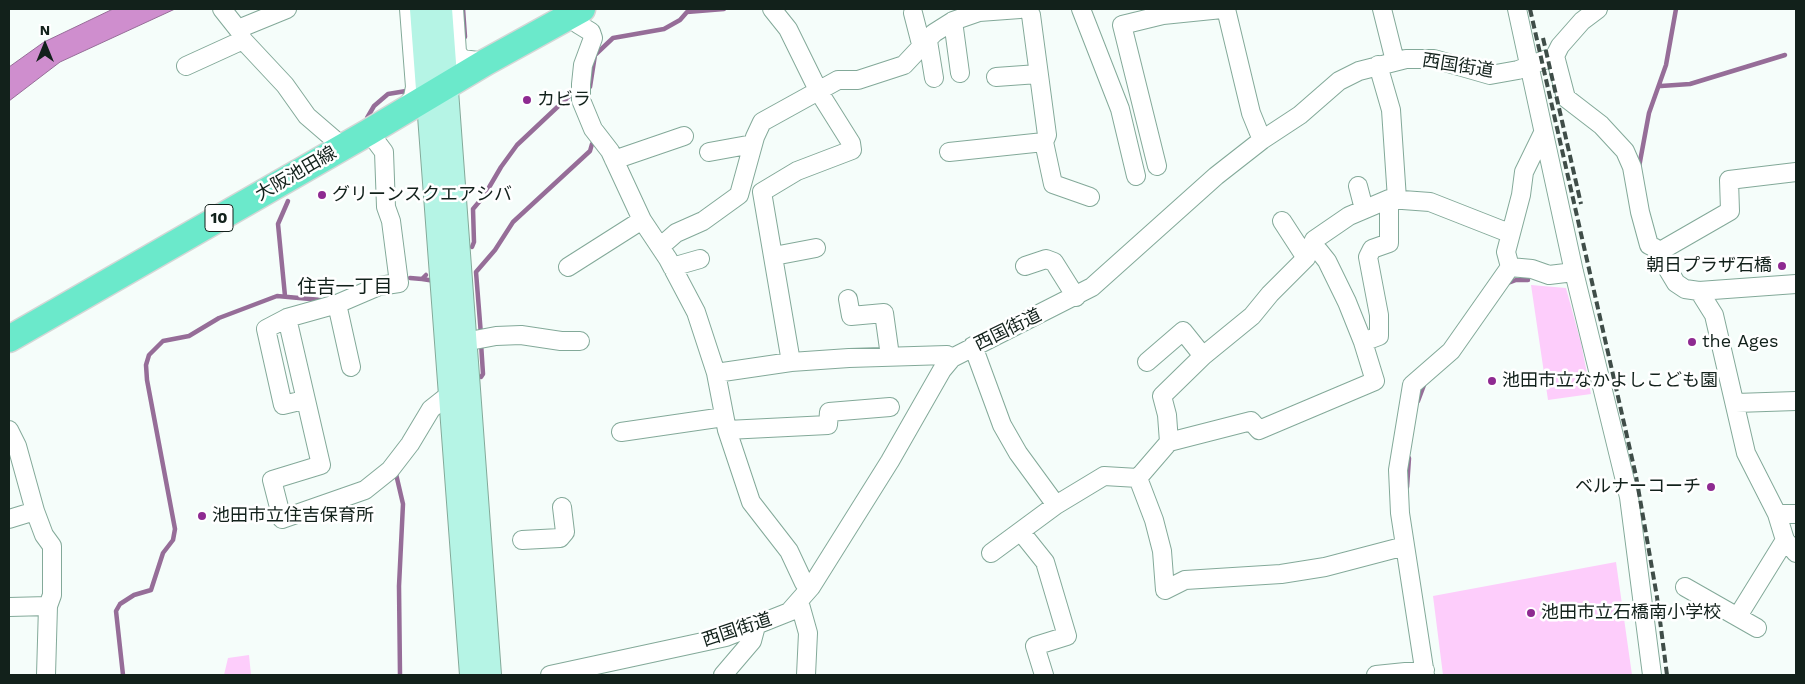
<!DOCTYPE html>
<meta charset="utf-8">
<style>
body{margin:0}
#map{position:relative;width:1805px;height:684px;overflow:hidden;background:#f5fdfa;font-family:"Work Sans",sans-serif}
canvas{display:block}
.frame{position:absolute;inset:0;border:10px solid #12211b;pointer-events:none}
.north{position:absolute;left:20px;top:20px;width:50px;height:50px;-webkit-text-stroke:4px #fff;paint-order:stroke;rotate:0deg;font-size:14px;font-weight:700;line-height:20px;text-align:center;color:#12211b}
.north::after{content:'';display:block;margin:auto;width:18px;height:22px;background:#12211b;clip-path:polygon(50% 0,100% 100%,50% 72%,0 100%)}
</style>
<div id="map">
<canvas width="1805" height="684"></canvas>
<div class="frame"></div>
<div class="north">N</div>
</div>
<script>
const g = document.querySelector('canvas').getContext('2d');
g.lineJoin = 'round';
function fill(path, color) {
  g.fillStyle = color;
  g.fill(path, 'evenodd');
}
function shape(rows) {
  const path = new Path2D();
  for (const r of rows) {
    path.moveTo(r[0], r[1]);
    for (let i = 2; i < r.length; i += 2) path.lineTo(r[i], r[i + 1]);
  }
  return path;
}
function trace(path, color, width, dash) {
  g.strokeStyle = color;
  g.lineWidth = width;
  g.lineCap = dash ? 'butt' : 'round';
  g.setLineDash(dash || []);
  g.stroke(path);
}
function label(font, color, halo, rows, align = 'center') {
  g.font = font + ' "Work Sans","Noto Sans JP",sans-serif';
  g.lineWidth = 5;
  g.setLineDash([]);
  g.textBaseline = 'middle';
  g.strokeStyle = halo;
  g.fillStyle = color;
  for (const [text, x, y, turn = 0] of rows) {
    g.save();
    g.translate(x, y);
    g.rotate((+turn || 0) * Math.PI / 180);
    g.textAlign = isNaN(turn) ? turn : align;
    if (halo) g.strokeText(text, 0, 0);
    g.fillText(text, 0, 0);
    g.restore();
  }
}
fill(shape([
 [1531,285,1566,288,1581,343,1591,394,1548,400],
 [1616,562,1632,675,1443,675,1433,596],
 [249,655,251,675,224,675,228,658]
]), '#fdcdfb');
const water = shape([
 [113,9,175,9,60,62,9,101,9,67,44,42,113,9]
]);
fill(water, '#cf8ece');
trace(water, '#966d98', 1);
trace(shape([
 [463,9,465,37],
 [1661,86,1690,84,1785,55],
 [587,89,590,87,595,55,613,38,664,29,680,20,687,12,724,9],
 [367,118,374,106,388,94,406,91],
 [1639,167,1649,113,1666,65,1676,9],
 [472,247,474,242,473,209,484,196,501,167,517,145,567,98,576,92],
 [410,278,422,279,426,275],
 [422,279,435,281],
 [1508,283,1516,280,1528,280],
 [285,296,278,224,288,201],
 [481,335,476,272,495,250,513,222,590,151,592,144],
 [481,343,483,374,481,377],
 [1418,401,1424,385],
 [396,474,403,504,399,586,400,675],
 [1407,487,1409,458],
 [123,675,116,611,120,604,134,595,151,590,163,553,173,540,175,529,147,380,146,365,149,355,163,341,189,336,219,318,277,296,321,300]
]), '#966d98', 4.5);
const street = shape([
 [222,9,241,33,242,39,285,85,307,116,343,147],
 [454,9,457,52,462,59,486,62],
 [772,9,788,29,819,92,851,143,852,150,797,171,762,192,791,362],
 [1027,9,1031,15,1047,135,1044,142,1053,184,1090,197],
 [1081,9,1120,109,1136,176],
 [1226,9,1251,113,1262,140],
 [1382,9,1395,61],
 [1517,9,1574,272,1629,497,1652,675],
 [913,13,922,48],
 [571,15,578,24,591,32,593,38,583,65,581,84,581,100,593,129,610,151,642,220,668,259,696,312,716,373,727,430,751,502,789,551,804,583,811,587],
 [953,21,960,73],
 [238,29,287,9],
 [928,41,934,78],
 [1555,56,1566,98,1601,125,1625,151,1632,167,1640,212,1649,245,1655,248,1676,283,1685,289,1699,291,1796,284],
 [1555,56,1560,46,1582,21,1598,9],
 [1378,65,1391,110,1397,199],
 [186,66,243,40],
 [996,77,1038,74],
 [404,110,413,97,415,87,409,9],
 [709,152,753,144],
 [949,152,1044,142],
 [614,160,684,136],
 [1157,166,1122,25,1163,15,1222,9],
 [1358,186,1364,209],
 [1282,221,1306,258],
 [660,247,676,233,703,221,739,195,755,137,762,122,838,80,858,80,904,65,934,33,953,21,979,12,1020,9],
 [1657,253,1730,211,1729,180,1796,172],
 [774,256,816,248],
 [1025,266,1046,259,1054,262,1076,297],
 [568,267,642,220],
 [672,267,700,259],
 [1510,267,1506,252,1521,195,1524,172,1543,133],
 [1699,291,1714,315,1746,453,1777,514,1785,540,1796,553],
 [848,299,851,316,884,313,890,356],
 [337,304,351,367],
 [287,318,321,465,272,480,282,519,365,490,390,470,410,444,431,409,450,394],
 [464,342,496,336,521,335,561,341,580,341],
 [1363,342,1379,336,1379,315,1368,257,1372,249,1389,243,1389,199],
 [973,346,1002,425,1018,453,1056,505],
 [1147,362,1183,331,1203,356],
 [716,373,791,362,849,358,947,355,952,358],
 [304,400,283,405,266,329,287,318,337,304,379,286,399,283,391,221,386,207,384,152,369,132],
 [1736,403,1796,401],
 [9,430,17,446,35,511,44,535,52,546,52,595,48,606,46,675],
 [727,430,828,425,829,412,890,407],
 [621,432,724,417],
 [1169,442,1167,415,1162,396,1203,356,1252,316,1270,294,1306,258,1314,240,1349,216,1389,199,1430,202,1509,233],
 [1138,478,1154,520,1162,551,1165,590,1185,580,1281,574,1325,567,1405,546],
 [1777,514,1796,514],
 [9,519,35,511],
 [1021,532,1045,562,1067,636,1035,646,1044,675],
 [522,540,560,538,565,532,562,507],
 [991,553,1056,505,1104,476,1138,478,1169,442,1251,421,1259,430,1375,381,1363,342,1347,302,1327,261,1319,251,1311,251],
 [1685,587,1757,628],
 [799,601,808,633,806,675],
 [9,607,48,606],
 [1738,616,1785,540],
 [550,675,726,637,789,612,811,587,890,461,942,370,952,358,1092,287,1216,176,1262,140,1300,115,1339,81,1359,71,1406,59,1434,59,1490,75,1518,70,1555,56],
 [723,675,752,641,756,626],
 [1376,675,1425,670],
 [1425,675,1400,513,1398,470,1412,385,1451,351,1510,267,1532,269,1549,275,1574,272]
]);
const secondary = shape([
 [422,9,472,675],
 [440,9,489,675]
]);
const primary = shape([
 [9,339,369,132,486,62,582,9]
]);
trace(street, '#83a999', 20);
trace(secondary, '#83a999', 26);
trace(primary, '#d4d7d6', 29);
trace(street, '#fff', 18);
trace(secondary, '#b5f4e5', 24);
trace(primary, '#6be9cb', 26);
trace(shape([
 [1530,9,1636,476,1657,597,1667,675],
 [1543,38,1581,204]
]), '#3f4d48', 4, [8, 4]);
for (const [x, y, r, color] of [
 [527,100,5,"#8e2a91"],
 [322,195,5,"#8e2a91"],
 [1782,266,5,"#8e2a91"],
 [1692,342,5,"#8e2a91"],
 [1492,381,5,"#8e2a91"],
 [1711,487,5,"#8e2a91"],
 [202,516,5,"#8e2a91"],
 [1531,613,5,"#8e2a91"]
]) {
  const dot = new Path2D();
  dot.arc(x, y, r, 0, 2 * Math.PI);
  g.fillStyle = color;
  g.fill(dot);
  trace(dot, '#fff', 2);
}
for (const [x, y, w] of [
 [219,218,28]
]) {
  const box = new Path2D();
  box.roundRect(x - w / 2, y - 13.5, w, 27, 4);
  g.fillStyle = '#fff';
  g.fill(box);
  trace(box, '#12211b', 1);
}
label('bold 16px', '#12211b', null, [
 ["10",219,218]
]);
label('18px', '#12211b', '#fff', [
 ["西国街道",1458,66,9],
 ["大阪池田線",296,174,-30],
 ["西国街道",1008,330,-26],
 ["西国街道",737,630,-18]
]);
label('18px', '#12211b', '#fff', [
 ["カビラ",537,100],
 ["グリーンスクエアシバ",332,195],
 ["朝日プラザ石橋",1772,266,"right"],
 ["the Ages",1702,342],
 ["池田市立なかよしこども園",1502,381],
 ["ベルナーコーチ",1701,487,"right"],
 ["池田市立住吉保育所",212,516],
 ["池田市立石橋南小学校",1541,613]
], 'left');
label('19px', '#12211b', '#fff', [
 ["住吉一丁目",345,287]
]);
</script>
